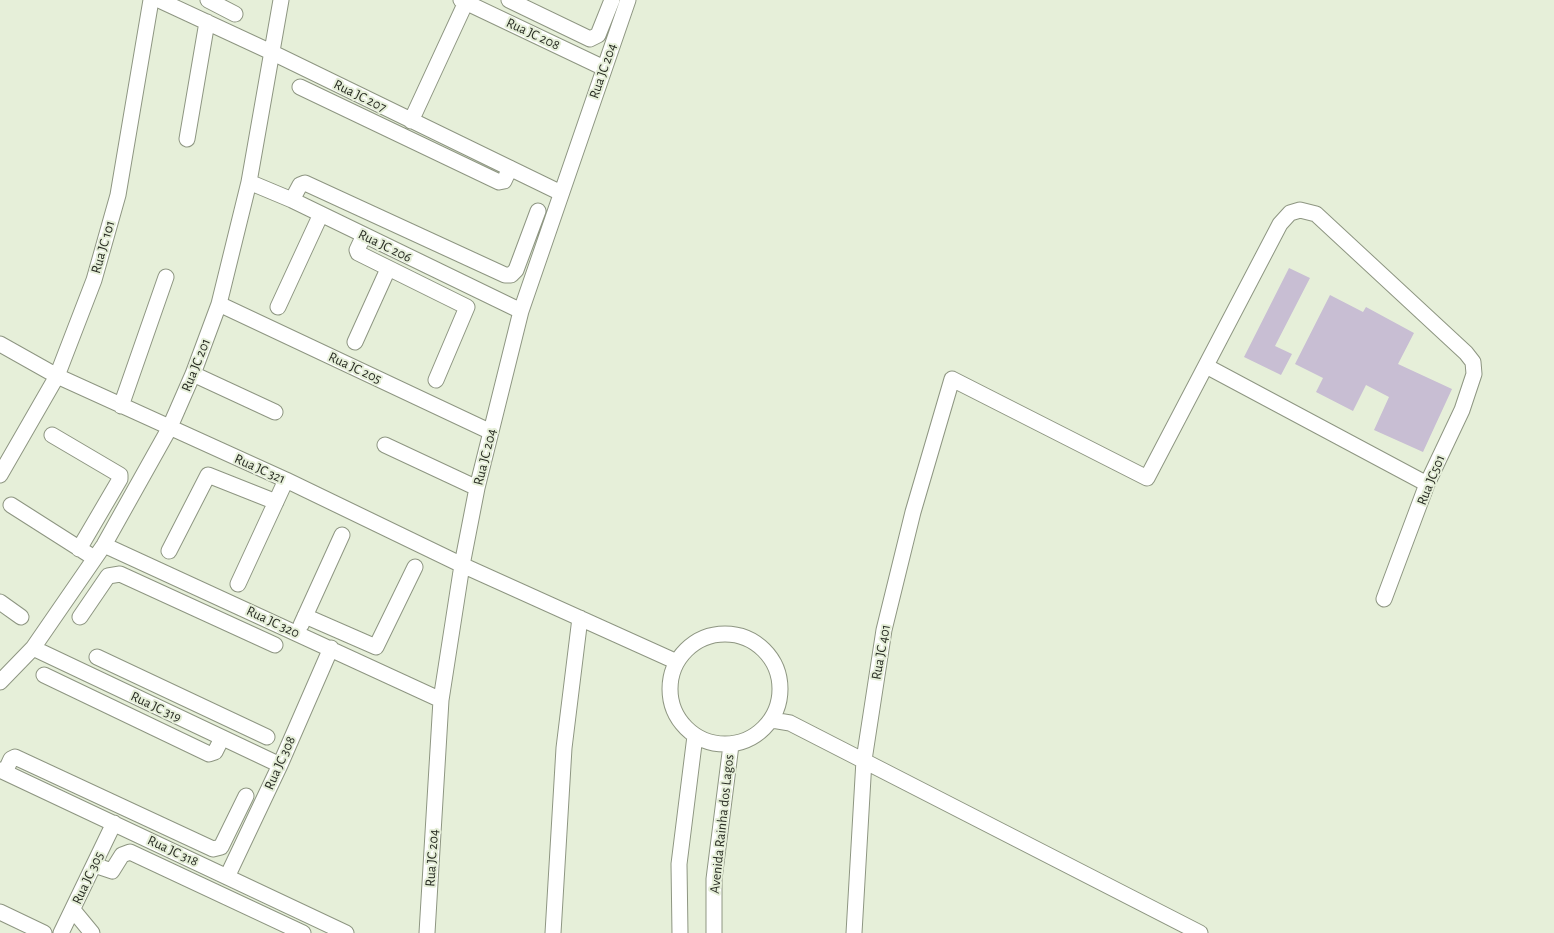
<!DOCTYPE html>
<style>
body{margin:0}
canvas{display:block;background:#e6efd9}
</style>
<canvas width="1554" height="933"></canvas>
<script>
const g = document.querySelector('canvas').getContext('2d');
g.lineJoin = 'round';
function fill(path, color) {
  g.fillStyle = color;
  g.fill(path, 'evenodd');
}
function shape(rows) {
  const path = new Path2D();
  for (const r of rows) {
    if (r.length === 3) {
      path.moveTo(r[0] + r[2], r[1]);
      path.arc(r[0], r[1], r[2], 0, 2 * Math.PI);
      continue;
    }
    path.moveTo(r[0], r[1]);
    for (let i = 2; i < r.length; i += 2) path.lineTo(r[i], r[i + 1]);
  }
  return path;
}
function trace(path, color, width, dash) {
  g.strokeStyle = color;
  g.lineWidth = width;
  g.lineCap = dash ? 'butt' : 'round';
  g.setLineDash(dash || []);
  g.stroke(path);
}
function label(font, color, halo, rows, align = 'center') {
  g.font = font + ' "Alegreya Sans",sans-serif';
  g.lineWidth = 4;
  g.setLineDash([]);
  g.textBaseline = 'middle';
  g.strokeStyle = halo;
  g.fillStyle = color;
  for (const [text, x, y, turn = 0] of rows) {
    g.save();
    g.translate(x, y);
    g.rotate((+turn || 0) * Math.PI / 180);
    g.textAlign = isNaN(turn) ? turn : align;
    if (halo) g.strokeText(text, 0, 0);
    g.fillText(text, 0, 0);
    g.restore();
  }
}
fill(shape([
 [1289,268,1310,278,1275,346,1292,354,1281,375,1244,357],
 [1330,295,1363,312,1366,307,1414,333,1398,364,1452,389,1423,452,1374,430,1389,397,1366,385,1353,411,1316,392,1323,378,1295,364]
]), '#c8bed3');
const minor = shape([
 [159,0,271,52,561,193],
 [208,0,235,14],
 [461,0,604,68],
 [509,0,590,39,598,35,612,0],
 [300,87,499,182,504,181,510,168],
 [411,121,466,2],
 [187,139,207,22],
 [249,182,292,200,521,311],
 [292,200,300,185,305,183,505,275,511,275,516,270,538,211],
 [364,235,357,250,358,253,467,307,436,380],
 [219,304,491,432],
 [278,307,321,214],
 [355,342,388,269],
 [0,344,57,376,286,480,462,565,677,662],
 [1206,366,1427,484],
 [193,374,275,412],
 [121,406,166,277],
 [52,435,120,475,120,479,79,549],
 [385,445,477,488],
 [0,475,57,376,94,280,118,195,151,0],
 [11,505,88,554],
 [104,545,441,700],
 [169,551,208,475,276,502],
 [238,584,286,480],
 [0,602,21,617],
 [305,616,376,647,415,567],
 [80,617,108,576,120,574,275,645],
 [301,625,342,535],
 [725,689,55],
 [33,648,280,765],
 [97,657,267,737],
 [44,675,209,754,215,752,222,738],
 [0,682,33,648,104,545,169,429,193,374,219,304,249,182,281,0],
 [772,720,790,723,1200,933],
 [0,770,346,933],
 [5,772,11,759,15,757,213,849,221,847,246,796],
 [94,865,112,871,122,855,130,852,303,933],
 [227,877,280,765,331,648],
 [73,910,92,933],
 [0,912,44,933],
 [61,933,114,823],
 [427,933,441,700,462,565,477,488,521,311,628,0],
 [553,933,564,748,580,618],
 [680,933,679,864,695,736],
 [714,933,714,879,731,745],
 [854,933,864,760,884,630,913,512,952,379,1147,478,1280,224,1290,213,1300,210,1316,214,1466,353,1473,362,1474,374,1462,410,1427,484,1384,599]
]);
trace(minor, '#8e9682', 17);
trace(minor, '#fff', 15);
label('14px', '#282c23', '#e6efd9', [
 ["Rua JC 208",533,34,25],
 ["Rua JC 204",603,71,-71],
 ["Rua JC 207",360,96,26],
 ["Rua JC 206",385,246,26],
 ["Rua JC 101",103,247,-74],
 ["Rua JC 201",196,365,-68],
 ["Rua JC 205",355,368,25],
 ["Rua JC 204",485,457,-76],
 ["Rua JC 321",260,469,24],
 ["Rua JC501",1431,480,-68],
 ["Rua JC 320",273,622,25],
 ["Rua JC 401",881,652,-80],
 ["Rua JC 319",156,707,25],
 ["Rua JC 308",280,763,-66],
 ["Avenida Rainha dos Lagos",722,824,-84],
 ["Rua JC 318",173,851,25],
 ["Rua JC 204",432,858,-86],
 ["Rua JC 305",88,878,-65]
]);
</script>
